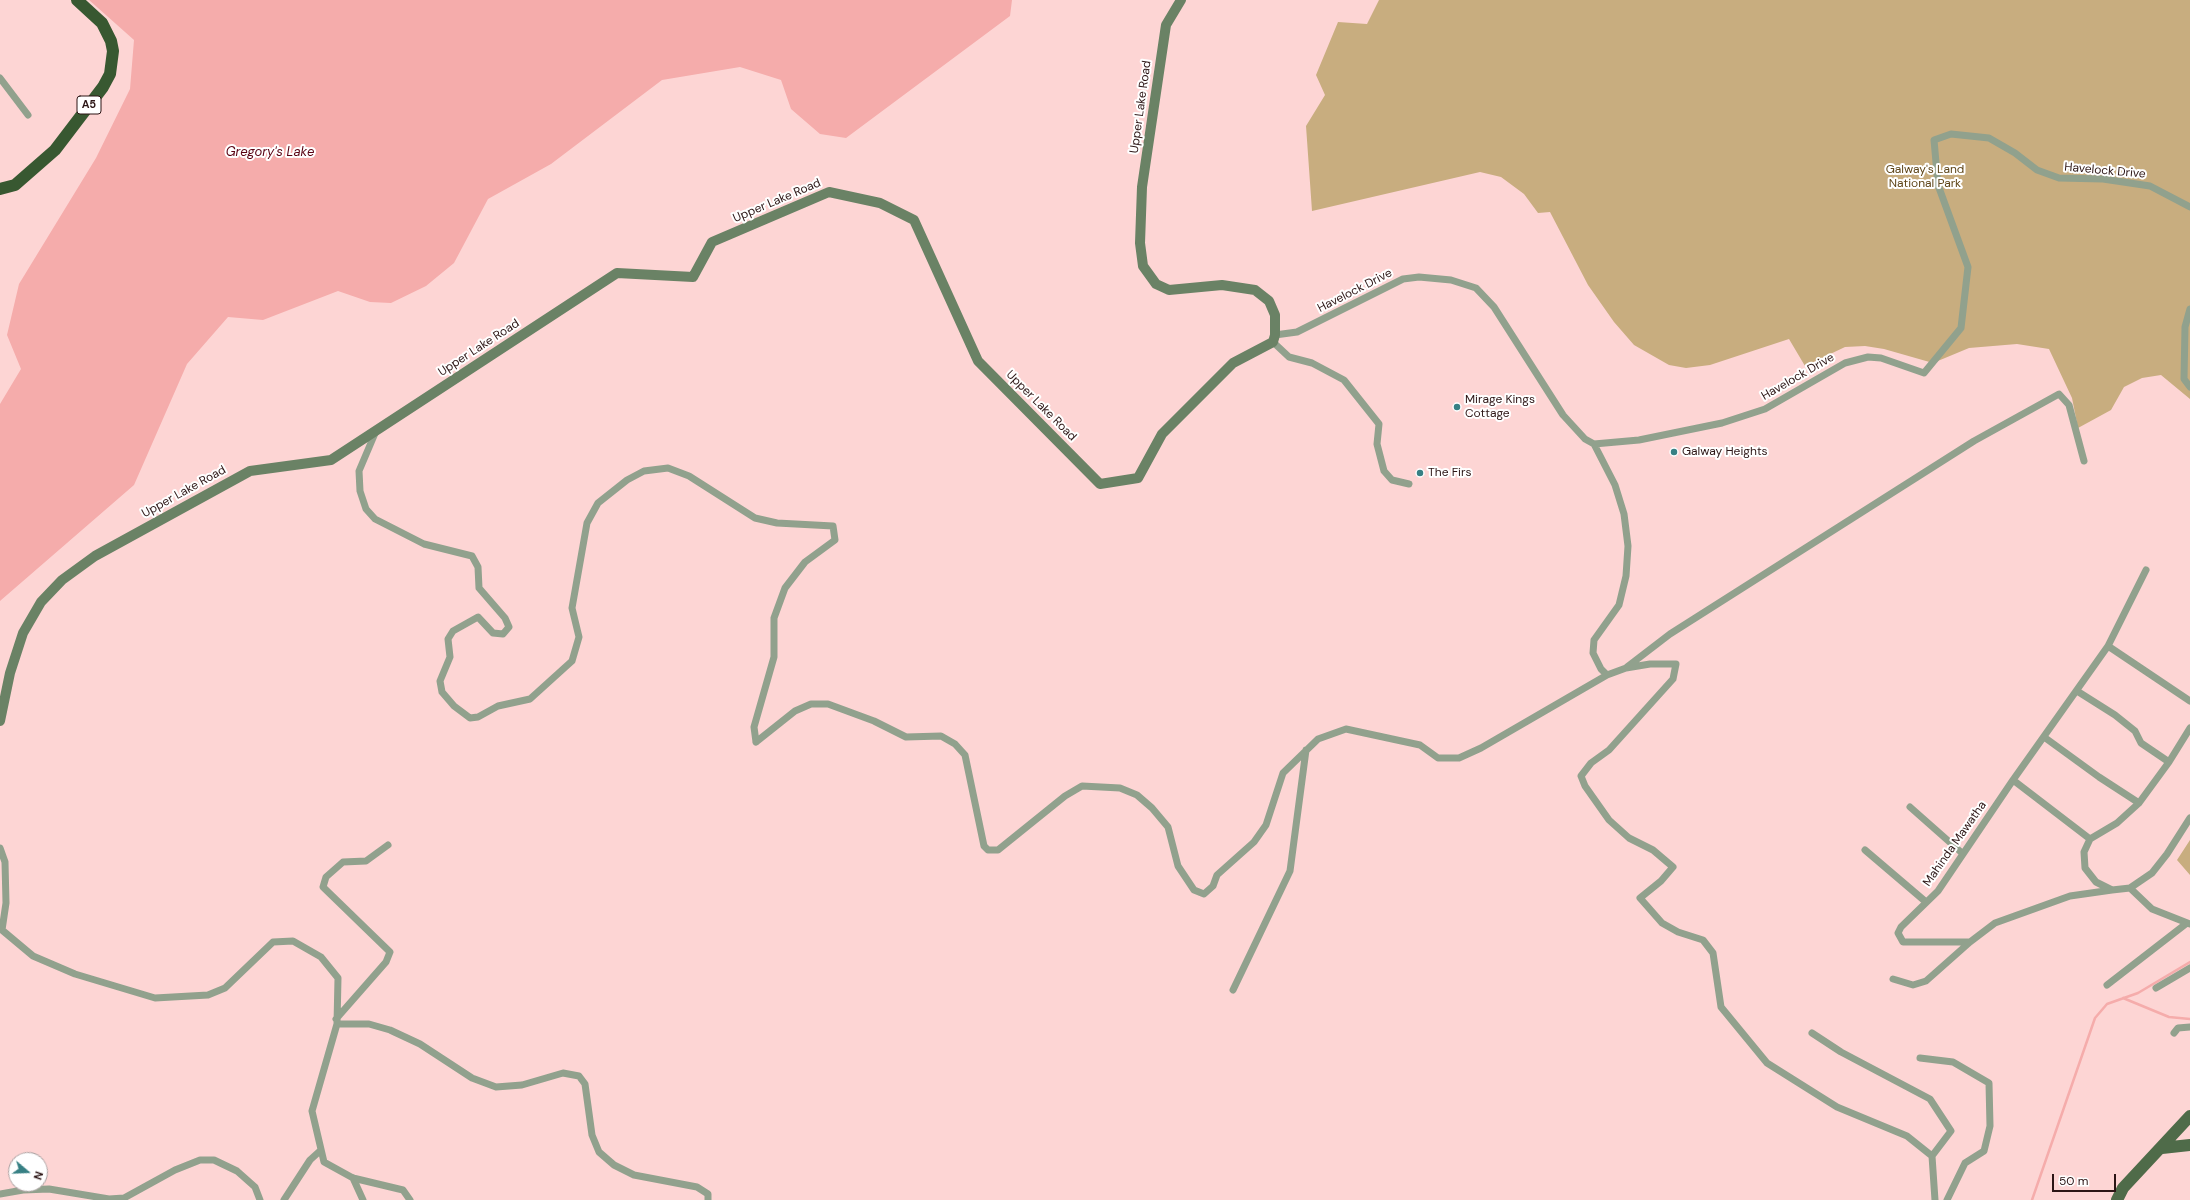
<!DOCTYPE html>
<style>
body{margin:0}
#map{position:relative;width:2190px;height:1200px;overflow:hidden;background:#fdd5d4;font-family:"DM Sans",sans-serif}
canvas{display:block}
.north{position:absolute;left:8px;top:1152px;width:40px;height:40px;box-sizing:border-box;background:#fff;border:1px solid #aba1a1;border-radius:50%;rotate:109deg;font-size:11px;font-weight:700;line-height:16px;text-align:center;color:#2c1515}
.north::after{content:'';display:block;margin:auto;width:14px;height:18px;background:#378084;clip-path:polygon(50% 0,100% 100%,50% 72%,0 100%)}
.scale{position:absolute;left:2052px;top:1174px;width:64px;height:18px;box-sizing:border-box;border:2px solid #2c1515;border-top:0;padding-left:5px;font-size:12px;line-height:14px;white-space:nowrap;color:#2c1515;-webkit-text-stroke:3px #fff;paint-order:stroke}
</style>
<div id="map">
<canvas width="2190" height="1200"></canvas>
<div class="north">N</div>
<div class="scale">50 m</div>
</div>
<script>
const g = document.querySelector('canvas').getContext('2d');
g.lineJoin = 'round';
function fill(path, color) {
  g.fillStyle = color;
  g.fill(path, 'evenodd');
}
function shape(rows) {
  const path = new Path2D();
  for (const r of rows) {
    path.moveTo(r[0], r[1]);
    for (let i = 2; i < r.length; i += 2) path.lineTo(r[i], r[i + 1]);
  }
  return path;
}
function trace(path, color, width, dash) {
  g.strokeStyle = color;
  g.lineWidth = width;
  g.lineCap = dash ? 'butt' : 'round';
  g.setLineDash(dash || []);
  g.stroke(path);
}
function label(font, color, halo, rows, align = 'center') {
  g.font = font + ' "DM Sans",sans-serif';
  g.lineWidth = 4;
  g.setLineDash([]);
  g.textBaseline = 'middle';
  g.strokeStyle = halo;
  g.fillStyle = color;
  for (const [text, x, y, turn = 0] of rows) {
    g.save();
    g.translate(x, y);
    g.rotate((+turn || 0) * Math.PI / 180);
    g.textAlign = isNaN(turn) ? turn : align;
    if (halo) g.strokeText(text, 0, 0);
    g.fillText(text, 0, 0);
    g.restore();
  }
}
fill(shape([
 [1379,0,2190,0,2190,399,2161,375,2142,378,2124,387,2111,410,2078,428,2072,398,2049,349,2017,344,1969,348,1933,363,1884,349,1865,346,1845,347,1805,366,1789,339,1710,365,1686,368,1669,365,1634,345,1614,322,1588,285,1550,212,1538,213,1524,194,1501,177,1480,172,1312,211,1306,126,1325,95,1316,75,1338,22,1367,24],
 [2190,840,2190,875,2177,860]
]), '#c8ad7f');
fill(shape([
 [89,0,1012,0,1010,16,846,138,820,134,791,109,781,80,740,67,662,80,551,164,488,199,454,263,426,286,391,303,370,302,338,291,263,320,228,317,187,364,134,485,0,601,0,404,21,369,7,335,19,284,96,158,130,89,134,40]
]), '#f5acab');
trace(shape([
 [2123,998,2169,1017,2190,1019],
 [2032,1200,2095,1018,2107,1004,2138,993,2190,962]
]), '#f5acab', 2.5);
trace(shape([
 [0,78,28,115],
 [2190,309,2185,327,2184,379,2190,387],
 [1275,335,1297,332,1403,279,1419,277,1451,280,1476,288,1494,307,1563,415,1585,439,1594,444,1639,440,1722,423,1765,409,1845,363,1868,357,1881,358,1924,373,1961,328,1968,267,1938,185,1934,140,1951,134,1989,138,2015,153,2037,170,2059,178,2103,179,2150,186,2190,207],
 [1273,342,1289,357,1312,363,1344,380,1379,424,1377,444,1384,471,1392,480,1409,484],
 [376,431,359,471,360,491,366,509,375,519,424,544,472,556,478,567,479,588,505,618,509,627,503,634,493,633,478,617,453,631,448,639,450,657,440,681,442,692,454,706,470,718,478,717,498,706,530,699,572,661,579,637,572,608,587,523,598,503,627,480,644,471,668,468,689,476,755,518,777,523,833,526,835,540,805,562,785,588,774,618,774,657,754,727,756,742],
 [1594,444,1615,485,1624,514,1628,546,1626,576,1619,605,1594,640,1593,653,1601,669,1607,675,1626,668,1650,664,1676,664,1673,679,1609,750,1591,763,1581,776,1585,786,1609,820,1629,838,1653,850,1673,867,1661,881,1640,898,1662,923,1678,932,1703,940,1713,953,1721,1007,1767,1063,1837,1107,1907,1136,1932,1156],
 [2108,646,2190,701],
 [1627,667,1670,634,1974,441,2059,394,2069,405,2084,461],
 [2077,691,2115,715,2135,731,2141,743,2169,762],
 [2190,728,2169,762,2139,803,2117,823,2090,839,2084,852,2085,868,2096,882,2112,890,2130,888,2152,873,2167,854,2190,818],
 [2044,737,2099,777,2139,803],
 [756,742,795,711,811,704,828,704,874,721,906,737,941,736,955,744,965,755,984,846,988,850,998,850,1065,796,1082,786,1120,788,1137,795,1152,808,1168,827,1178,866,1194,890,1204,894,1213,886,1217,875,1254,842,1266,825,1283,773,1318,739,1346,729,1420,745,1438,758,1459,758,1481,748,1607,675],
 [2013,780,2090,839],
 [1910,807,1962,853],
 [0,848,5,862,6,903,2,930,33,956,75,974,155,998,208,995,225,988,273,942,293,941,321,957,338,978,337,1024,312,1111,324,1162,353,1178,403,1190,410,1200],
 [1865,850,1926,902],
 [2130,888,2152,909,2190,924],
 [2112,890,2070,896,1995,923,1970,942,1903,942,1898,933,1901,927,1938,891,2013,780,2108,646,2146,570],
 [1893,979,1913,985,1926,981,1970,942],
 [2107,985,2187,923],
 [2156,988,2190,968],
 [1233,990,1290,871,1306,750],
 [336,1019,386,962,390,952,323,887,326,877,343,862,366,861,388,845],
 [337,1024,369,1024,390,1030,420,1044,472,1078,496,1087,522,1085,563,1073,579,1076,585,1084,592,1135,599,1152,614,1165,634,1175,697,1187,708,1194,708,1200],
 [1812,1033,1841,1052,1930,1099,1951,1131,1932,1156,1935,1200],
 [2174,1033,2178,1028,2190,1027],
 [1920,1058,1953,1062,1989,1083,1990,1126,1984,1151,1965,1163,1947,1200],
 [353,1178,363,1200],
 [0,1194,23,1190,49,1189,109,1199,124,1198,175,1170,200,1160,214,1160,237,1171,255,1187,260,1200],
 [284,1200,310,1160,321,1150]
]), '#91a18d', 7);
trace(shape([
 [0,721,10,673,23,633,41,602,62,580,95,556,250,471,331,460,617,273,693,277,712,242,829,192,880,203,914,220,978,361,1100,484,1138,478,1162,434,1233,363,1273,342,1275,335,1275,315,1269,301,1255,290,1222,285,1169,290,1156,284,1143,266,1140,243,1142,187,1166,25,1181,0]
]), '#6a8265', 10);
trace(shape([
 [2162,1148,2190,1145],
 [2117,1200,2123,1188,2190,1116]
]), '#4f6b49', 12);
trace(shape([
 [0,189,15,185,55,150,103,87,110,74,113,51,111,41,102,23,77,0]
]), '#385831', 12);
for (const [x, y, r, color] of [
 [1457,407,4,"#378084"],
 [1674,452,4,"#378084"],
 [1420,473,4,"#378084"]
]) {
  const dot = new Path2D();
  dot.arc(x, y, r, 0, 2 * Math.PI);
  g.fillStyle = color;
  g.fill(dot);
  trace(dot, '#fff', 1.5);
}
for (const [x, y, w] of [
 [89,105,24]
]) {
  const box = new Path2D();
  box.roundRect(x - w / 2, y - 9, w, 18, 3);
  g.fillStyle = '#fff';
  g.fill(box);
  trace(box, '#2c1515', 1);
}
label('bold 11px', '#2c1515', null, [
 ["A5",89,105]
]);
label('12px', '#2c1515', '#fff', [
 ["Upper Lake Road",1141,107,-82],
 ["Havelock Drive",2105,171,5],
 ["Upper Lake Road",777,201,-23],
 ["Havelock Drive",1355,291,-27],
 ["Upper Lake Road",479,348,-33],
 ["Havelock Drive",1798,377,-30],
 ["Upper Lake Road",1041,406,45],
 ["Upper Lake Road",184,492,-29],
 ["Mahinda Mawatha",1955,844,-55]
]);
label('12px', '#5f4619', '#fff', [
 ["Galway's Land",1925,170],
 ["National Park",1925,184]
]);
label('12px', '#2c1515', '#fff', [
 ["Mirage Kings",1465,400],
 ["Cottage",1465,414],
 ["Galway Heights",1682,452],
 ["The Firs",1428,473]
], 'left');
label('italic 13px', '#590212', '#fff', [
 ["Gregory's Lake",270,153]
]);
</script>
